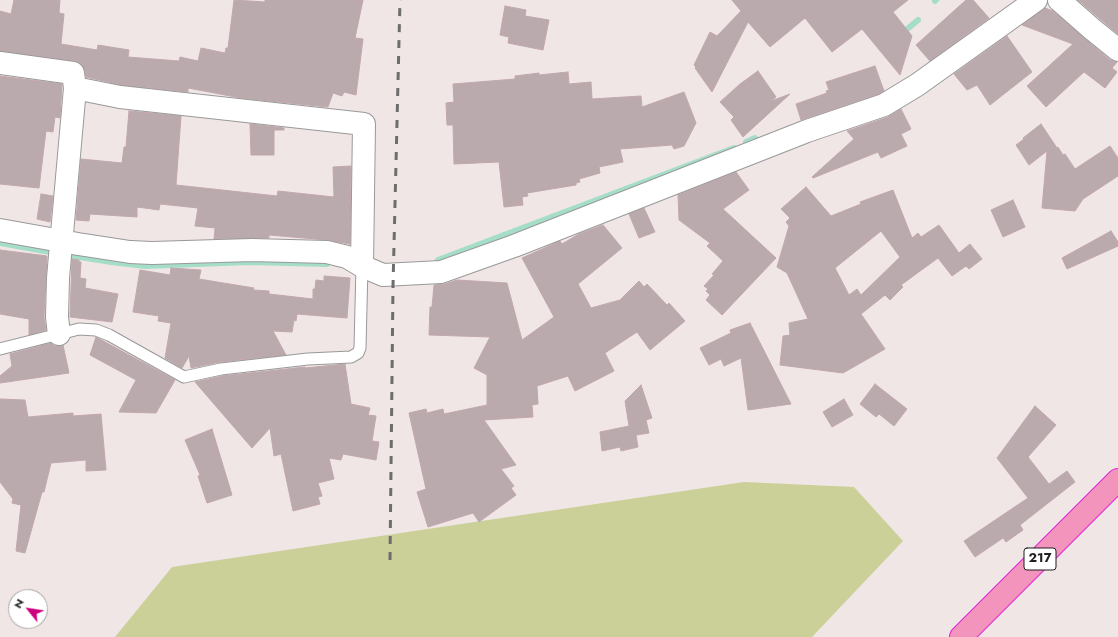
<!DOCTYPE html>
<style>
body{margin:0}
#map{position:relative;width:1118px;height:637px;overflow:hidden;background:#f0e6e5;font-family:Jost,sans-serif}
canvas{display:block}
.north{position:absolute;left:8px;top:589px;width:40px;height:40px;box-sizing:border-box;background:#fff;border:1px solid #a5a5a5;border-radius:50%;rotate:300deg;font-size:11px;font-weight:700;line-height:16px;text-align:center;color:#1f1f1f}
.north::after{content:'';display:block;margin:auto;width:14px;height:18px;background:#ce007f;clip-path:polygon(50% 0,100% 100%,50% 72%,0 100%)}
</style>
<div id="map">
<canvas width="1118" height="637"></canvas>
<div class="north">N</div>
</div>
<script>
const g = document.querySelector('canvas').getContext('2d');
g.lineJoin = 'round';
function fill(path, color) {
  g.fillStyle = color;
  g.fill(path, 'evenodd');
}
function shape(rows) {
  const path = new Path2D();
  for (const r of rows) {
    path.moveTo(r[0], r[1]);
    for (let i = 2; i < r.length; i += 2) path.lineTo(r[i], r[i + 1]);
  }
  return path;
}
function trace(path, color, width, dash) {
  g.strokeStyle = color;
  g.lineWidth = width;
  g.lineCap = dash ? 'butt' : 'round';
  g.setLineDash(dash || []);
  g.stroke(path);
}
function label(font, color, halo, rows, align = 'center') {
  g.font = font + ' Jost,sans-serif';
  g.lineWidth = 3.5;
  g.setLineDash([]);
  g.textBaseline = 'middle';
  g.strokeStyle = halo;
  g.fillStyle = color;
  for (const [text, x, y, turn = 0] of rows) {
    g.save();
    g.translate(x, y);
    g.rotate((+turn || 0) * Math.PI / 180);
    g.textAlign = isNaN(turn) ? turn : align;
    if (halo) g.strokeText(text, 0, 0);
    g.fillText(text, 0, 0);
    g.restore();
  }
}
fill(shape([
 [744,482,854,487,903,541,812,637,115,637,172,567]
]), '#cbd099');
trace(shape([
 [935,1,936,0],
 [900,32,905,31,918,20],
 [746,142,755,138],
 [0,243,50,252],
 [68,255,111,262,145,266,249,262,327,264],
 [438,260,734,148]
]), '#a5dec8', 6);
const building = shape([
 [14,0,60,0,59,13,64,14,61,44,97,50,98,45,129,50,128,57,179,61,180,57,198,61,201,48,225,53,226,48,228,48,234,0,265,2,265,0,363,0,355,38,363,39,356,95,344,92,342,96,333,93,328,107,241,98,188,88,188,92,122,85,86,77,85,71,82,65,75,61,0,51,0,11,11,14,14,0],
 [732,0,908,0,893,12,912,36,900,75,862,29,832,52,805,18,770,47,748,22,712,92,695,68,696,67,694,65,710,32,717,36,741,11,732,0],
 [966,0,973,0,989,18,930,61,916,45,966,0],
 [1078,0,1118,0,1118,34,1100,19,1078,0],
 [505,6,526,10,525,16,549,20,543,50,508,43,509,37,500,35,505,6],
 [1045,8,1053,11,1110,60,1117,62,1112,68,1117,72,1105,88,1084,72,1046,107,1027,86,1073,44,1022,25,1045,8],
 [1007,36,1032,72,990,105,977,85,967,90,954,74,1007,36],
 [875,66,884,91,879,94,801,120,796,104,827,93,826,91,829,90,826,82,875,66],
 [758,71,776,97,771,101,790,94,743,137,731,120,734,117,720,102,740,84,758,71],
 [568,72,569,84,591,82,592,99,641,96,642,107,684,92,696,123,684,146,674,149,672,145,620,149,623,162,599,167,600,173,579,179,580,182,576,183,576,185,527,193,528,196,522,197,523,205,504,207,499,162,454,164,453,125,447,125,446,103,454,102,453,84,515,79,515,76,539,73,539,75,568,72],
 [0,76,62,84,60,118,55,117,53,132,46,131,39,188,0,184,0,76],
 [901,109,911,129,901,134,907,146,881,158,878,152,813,178,812,177,854,139,847,131,888,117,901,109],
 [129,111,181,116,176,185,277,196,278,191,334,197,333,167,351,166,350,244,327,240,269,235,269,238,214,239,215,228,195,226,198,208,160,204,159,210,137,207,137,217,90,214,89,221,76,220,81,159,122,163,124,147,126,147,129,111],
 [250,124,284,128,284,130,274,130,274,155,251,155,250,124],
 [1041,124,1057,148,1058,147,1063,155,1065,154,1075,169,1110,146,1118,158,1118,176,1083,199,1075,211,1042,208,1047,151,1029,165,1016,145,1024,139,1023,138,1041,124],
 [736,172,749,190,723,209,776,258,722,315,706,300,710,295,706,291,708,289,704,286,714,275,712,274,723,261,707,246,710,243,679,220,678,195,736,172],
 [806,187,831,216,861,204,860,202,893,190,912,238,918,233,921,237,939,225,959,253,970,244,982,259,969,269,966,266,952,276,938,258,901,285,903,287,890,300,885,295,861,314,885,349,843,373,780,365,783,336,790,335,789,323,808,319,787,273,777,267,789,226,786,222,790,218,781,209,806,187],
 [881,231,900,257,861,295,857,289,849,295,835,268,881,231],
 [41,194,53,196,50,222,37,219,41,194],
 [1013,200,1025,227,1003,237,991,210,1013,200],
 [644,208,655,232,639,238,629,214,644,208],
 [603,225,622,248,578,284,591,308,620,300,639,281,644,287,647,284,667,305,669,303,685,321,650,350,637,332,605,353,614,371,575,391,568,376,537,386,538,404,532,405,533,417,484,420,516,465,501,469,514,486,511,488,516,495,479,522,473,513,428,527,417,492,426,489,409,413,426,409,427,413,443,409,444,414,487,405,487,375,474,368,490,337,429,335,430,307,432,307,434,285,445,284,457,280,507,283,522,340,554,317,522,258,560,241,562,244,579,234,603,225],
 [1111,231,1118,242,1118,246,1067,269,1062,258,1111,231],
 [0,250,47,256,44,317,46,330,29,335,29,319,0,314,0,250],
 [72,259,79,260,79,262,81,262,80,278,86,279,85,288,118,294,112,322,70,317,72,259],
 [171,268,201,270,199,279,254,288,253,290,269,291,269,294,313,299,313,289,315,289,316,280,324,281,324,276,350,278,347,318,297,314,296,321,294,320,292,332,273,331,286,355,220,362,191,368,189,356,182,368,165,358,171,323,158,321,159,316,133,312,140,270,170,275,171,268],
 [750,323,791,404,748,410,741,358,724,366,721,359,709,365,700,348,731,333,730,330,750,323],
 [96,337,175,380,156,413,119,412,136,380,90,355,96,337],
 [51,343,54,346,63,345,69,373,0,383,0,376,12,366,10,354,51,343],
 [345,364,351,404,370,408,368,415,376,416,372,441,379,442,376,460,343,454,341,460,329,458,334,479,318,483,322,496,318,497,320,504,293,511,281,454,274,456,270,428,252,448,195,382,222,376,305,367,305,368,345,364],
 [875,384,907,409,894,426,879,414,876,417,860,404,875,384],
 [641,385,652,418,646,420,649,433,636,435,638,447,621,451,620,447,602,451,600,432,629,426,625,401,641,385],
 [0,399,25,400,28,417,73,413,73,416,101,414,106,470,86,471,86,460,51,463,44,492,42,492,25,553,16,551,21,505,12,503,13,499,0,482,0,399],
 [844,399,853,415,832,427,823,412,844,399],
 [1035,406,1056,425,1028,457,1049,484,1067,471,1075,482,1020,525,1023,530,1006,542,1003,538,975,557,964,541,1028,498,997,458,1035,406],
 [212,429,232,495,207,503,198,476,200,475,185,440,212,429]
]);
fill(building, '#baaaad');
trace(building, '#c2a7ac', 1);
const service = shape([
 [0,349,79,329,96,330,109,335,184,377,221,369,308,359,351,357,358,353,360,348,362,266]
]);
const minor = shape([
 [1059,0,1092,29,1118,50],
 [0,63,73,73,75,88],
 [0,230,78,244,130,252,152,253,252,250,327,252,347,257,362,266,383,275,441,272,514,246,807,131,884,105,917,85,1036,0],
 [59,334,57,317,58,278,75,88,120,97,364,124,362,266]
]);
const trunk = shape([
 [961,637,1118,480]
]);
trace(service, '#999', 13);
trace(minor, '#999', 24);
trace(trunk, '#dd23d5', 24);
trace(service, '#fff', 11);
trace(minor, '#fff', 22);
trace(trunk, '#f294bc', 22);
trace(shape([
 [390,560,393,286,400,0]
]), '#6d6d6d', 3, [8, 8]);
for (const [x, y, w] of [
 [1040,559,32]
]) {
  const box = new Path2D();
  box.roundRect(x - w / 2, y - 11, w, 22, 3);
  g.fillStyle = '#fff';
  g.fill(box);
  trace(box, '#1f1f1f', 1);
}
label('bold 13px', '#1f1f1f', null, [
 ["217",1040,559]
]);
</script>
